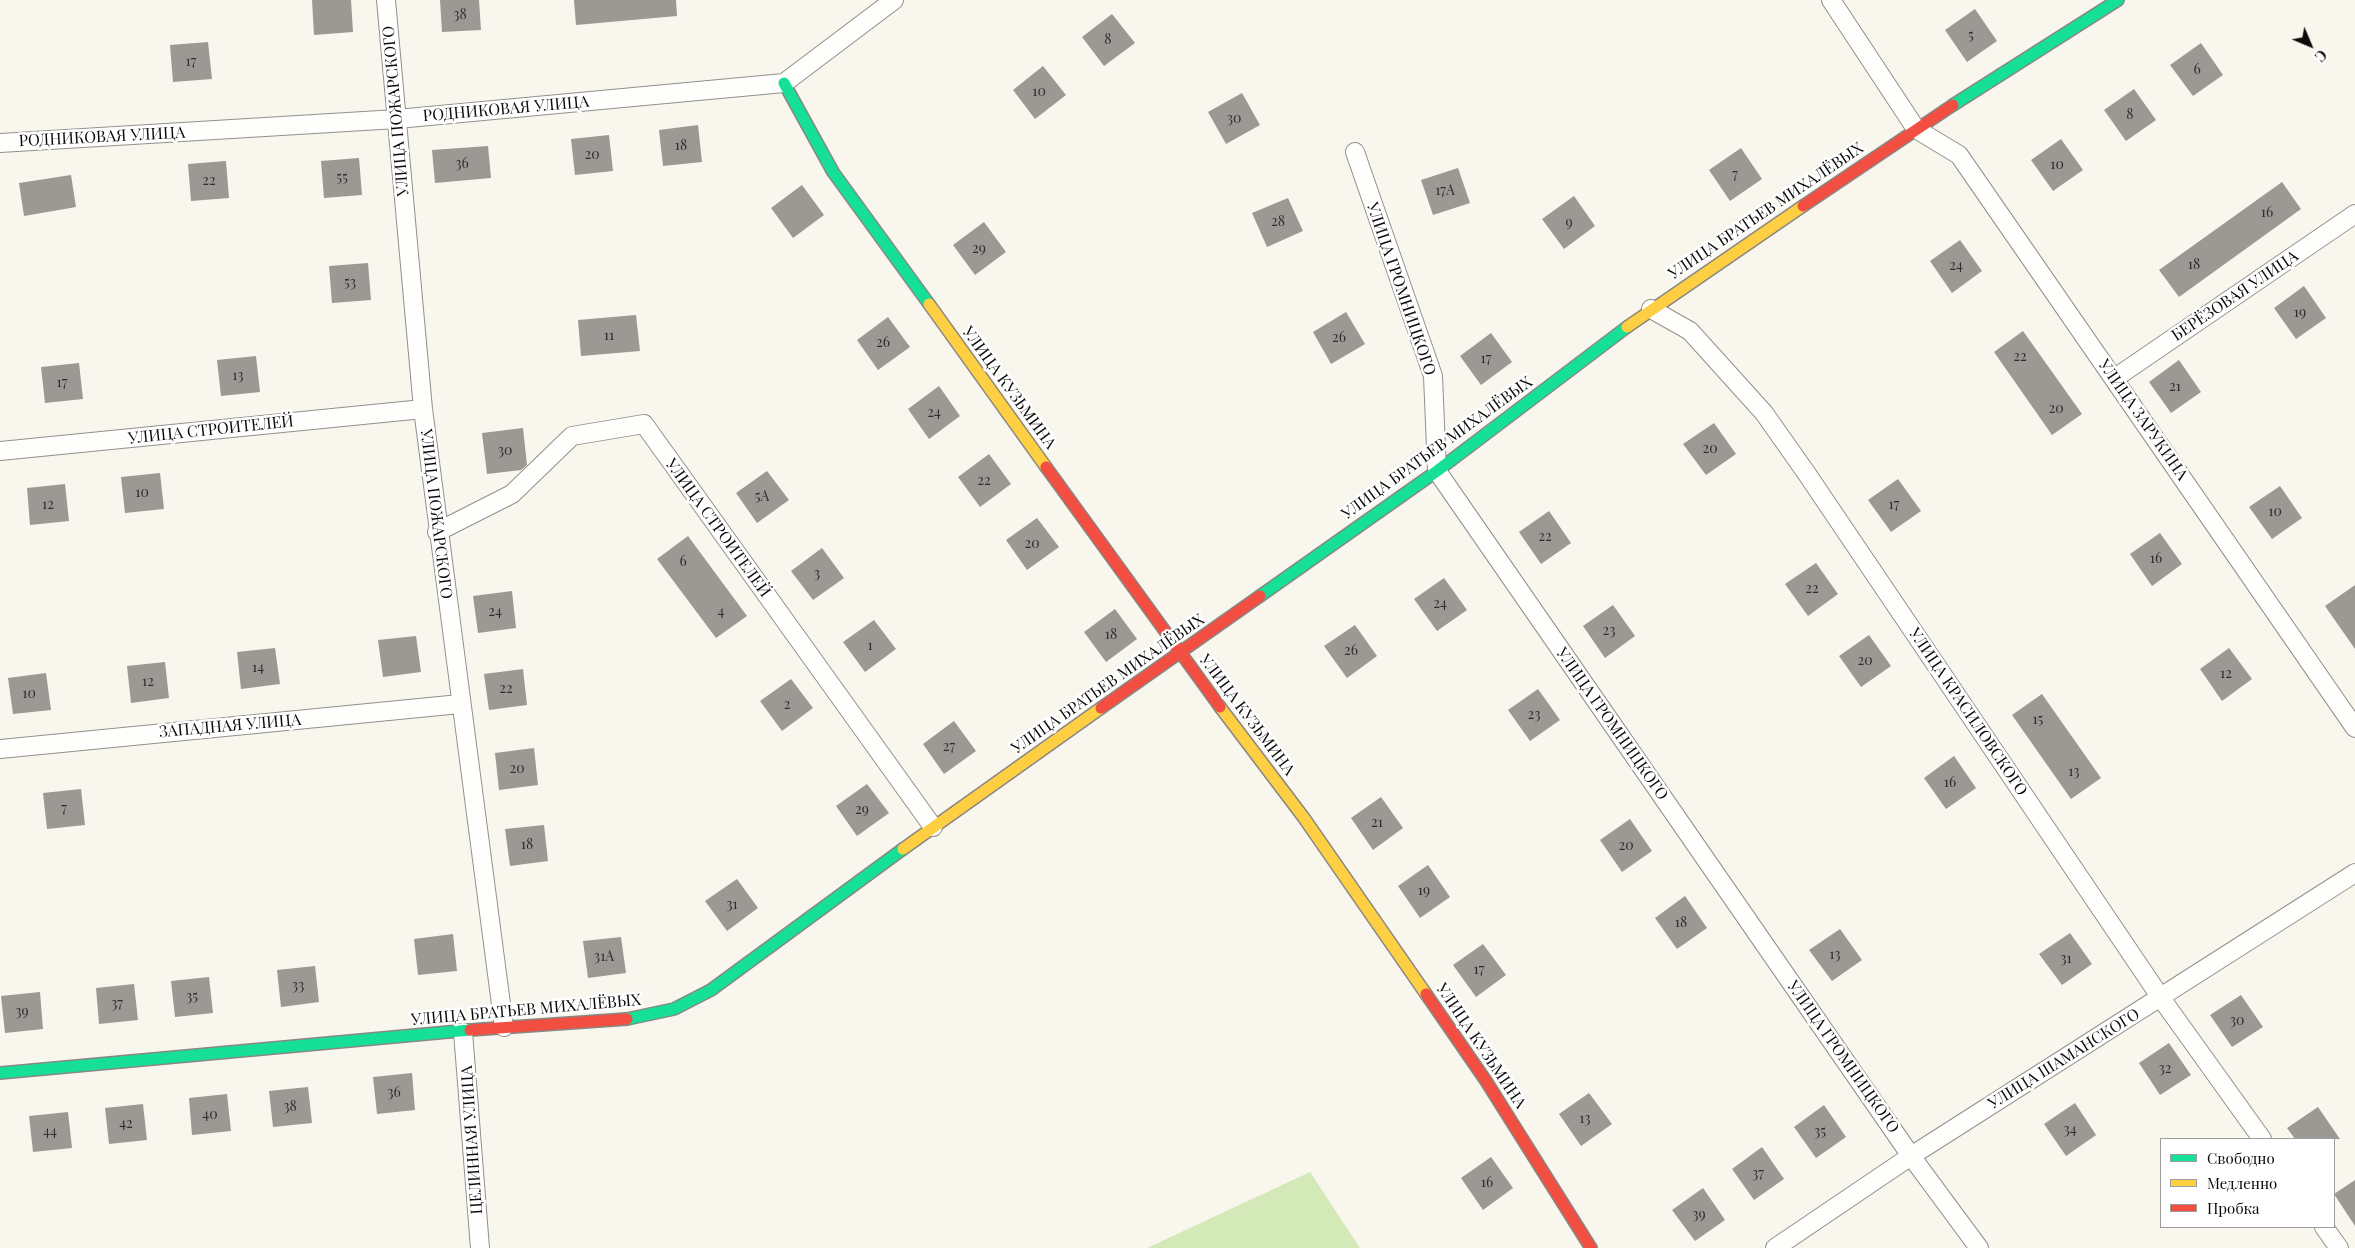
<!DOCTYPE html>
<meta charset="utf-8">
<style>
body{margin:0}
#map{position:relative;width:2355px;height:1248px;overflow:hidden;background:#f9f6ed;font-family:"Playfair Display",serif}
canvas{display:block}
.legend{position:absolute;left:2160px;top:1138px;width:175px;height:90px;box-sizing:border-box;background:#fff;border:1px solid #9d9d9d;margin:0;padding:6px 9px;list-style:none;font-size:15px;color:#0a0a0a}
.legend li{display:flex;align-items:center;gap:10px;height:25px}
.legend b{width:25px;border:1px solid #9d9d9d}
.north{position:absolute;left:2285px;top:20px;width:50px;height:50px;-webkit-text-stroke:4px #fff;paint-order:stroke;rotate:135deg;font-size:14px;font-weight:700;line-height:20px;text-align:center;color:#0a0a0a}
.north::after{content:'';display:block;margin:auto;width:18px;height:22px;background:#0a0a0a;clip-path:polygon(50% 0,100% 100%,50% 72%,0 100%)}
</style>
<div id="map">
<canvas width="2355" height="1248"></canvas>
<ul class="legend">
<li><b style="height:6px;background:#16e098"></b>Свободно</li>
<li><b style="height:6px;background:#ffcf43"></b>Медленно</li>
<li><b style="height:6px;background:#f24e42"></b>Пробка</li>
</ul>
<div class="north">С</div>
</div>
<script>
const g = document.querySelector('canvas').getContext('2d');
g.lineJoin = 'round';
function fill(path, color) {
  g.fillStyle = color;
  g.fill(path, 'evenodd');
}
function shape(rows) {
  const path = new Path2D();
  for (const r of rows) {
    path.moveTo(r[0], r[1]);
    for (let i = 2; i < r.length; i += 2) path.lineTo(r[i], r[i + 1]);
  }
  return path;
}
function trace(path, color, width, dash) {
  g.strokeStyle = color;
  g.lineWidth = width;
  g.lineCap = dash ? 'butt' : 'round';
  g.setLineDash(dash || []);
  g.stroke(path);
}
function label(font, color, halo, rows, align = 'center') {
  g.font = font + ' "Playfair Display",serif';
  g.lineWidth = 5;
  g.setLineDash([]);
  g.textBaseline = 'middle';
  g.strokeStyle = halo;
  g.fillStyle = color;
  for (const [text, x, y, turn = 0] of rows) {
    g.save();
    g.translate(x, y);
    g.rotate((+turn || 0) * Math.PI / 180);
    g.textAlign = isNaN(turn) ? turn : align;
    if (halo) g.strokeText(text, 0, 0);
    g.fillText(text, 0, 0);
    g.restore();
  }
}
fill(shape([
 [1310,1172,1360,1248,1147,1248]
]), '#d4e9b8');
fill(shape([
 [312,0,351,0,353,32,314,35],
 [440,0,479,0,481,30,442,32],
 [574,0,676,0,677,16,576,25],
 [1975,9,1997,41,1967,62,1945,30],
 [1112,14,1135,43,1104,66,1082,37],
 [208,42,212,79,173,82,170,45],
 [2201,43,2223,75,2193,96,2170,65],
 [1043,66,1066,95,1035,119,1013,90],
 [2134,89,2156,120,2126,141,2104,110],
 [1242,93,1260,125,1226,144,1208,112],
 [698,125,702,162,663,166,659,130],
 [609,135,613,171,575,175,571,139],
 [2061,139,2083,170,2053,191,2031,160],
 [488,146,491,178,435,183,432,150],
 [1741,148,1762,179,1730,201,1709,170],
 [359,158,362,195,324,198,321,161],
 [226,161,229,198,191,201,188,164],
 [1458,168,1470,203,1433,215,1421,180],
 [71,175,76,207,24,216,19,183],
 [2282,182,2301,209,2179,297,2159,270],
 [802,185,824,215,793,238,771,208],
 [1574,196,1595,226,1564,249,1542,219],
 [1288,198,1303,231,1267,247,1252,213],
 [984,222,1006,252,975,275,953,245],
 [1960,240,1982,271,1952,293,1930,261],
 [368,263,371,300,332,303,329,266],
 [2304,286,2326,318,2296,339,2274,308],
 [1346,312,1365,344,1331,364,1313,332],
 [636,315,640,351,581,356,578,320],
 [888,317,910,347,878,370,857,340],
 [2023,331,2082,414,2052,435,1994,352],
 [1491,333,1512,362,1481,385,1460,356],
 [256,356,260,392,221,396,217,360],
 [2179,360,2201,392,2171,413,2149,382],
 [79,363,83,399,45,403,41,367],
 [939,386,960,416,929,439,908,409],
 [1714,423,1736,454,1706,475,1683,444],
 [523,428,527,465,521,470,487,474,482,433],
 [989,454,1011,484,980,507,958,477],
 [767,471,789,500,757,523,736,493],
 [160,473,164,509,125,513,121,477],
 [1898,479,1921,511,1891,532,1868,500],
 [65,484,69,521,30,525,27,488],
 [2280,486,2302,518,2272,539,2249,507],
 [1549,511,1571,543,1541,564,1519,532],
 [1037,518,1059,547,1027,570,1006,540],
 [2160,533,2182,564,2152,586,2130,554],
 [688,536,747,616,716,638,657,559],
 [822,548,844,578,813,600,791,571],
 [1816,563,1838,594,1808,616,1785,584],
 [1444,578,1467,610,1437,631,1414,599],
 [2355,585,2355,649,2325,606],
 [512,591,516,628,478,633,473,596],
 [1613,605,1635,636,1605,658,1583,626],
 [1115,609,1137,639,1106,662,1084,632],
 [874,620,896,649,865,672,843,642],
 [1355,625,1377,656,1347,678,1324,646],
 [1869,635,1891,666,1861,687,1839,656],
 [416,636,421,672,383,677,378,640],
 [275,648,280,684,241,689,237,652],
 [2229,648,2252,679,2222,701,2200,669],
 [165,662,169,698,131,703,127,666],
 [523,669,527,705,489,710,484,674],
 [46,673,51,710,13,714,8,678],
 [791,679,813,708,782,731,760,701],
 [1538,689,1560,720,1530,741,1508,710],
 [2042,694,2101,778,2071,799,2012,715],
 [954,721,976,751,944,774,923,744],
 [534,748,538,785,499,790,495,753],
 [1954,756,1976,788,1946,809,1924,778],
 [867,784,889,813,857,836,836,806],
 [81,789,85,825,47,829,43,793],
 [1381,797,1403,828,1373,850,1351,818],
 [1630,819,1652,851,1622,872,1600,840],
 [544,825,548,861,510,866,505,829],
 [1428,865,1450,897,1420,918,1398,886],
 [737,879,758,908,727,931,705,901],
 [1685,896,1707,928,1677,949,1655,918],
 [1840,929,1862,960,1832,981,1809,950],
 [2070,933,2092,964,2062,985,2039,954],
 [453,934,457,971,418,975,414,939],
 [621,937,626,973,588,978,583,941],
 [1483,944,1506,975,1476,997,1453,965],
 [315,966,319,1002,281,1007,277,970],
 [209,977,213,1013,175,1017,171,981],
 [134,984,138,1020,99,1024,96,988],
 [40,992,43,1029,5,1033,1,996],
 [2241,995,2263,1027,2232,1047,2210,1015],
 [2169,1043,2191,1075,2160,1095,2139,1063],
 [412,1073,415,1110,377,1114,373,1077],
 [308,1087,312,1123,273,1127,269,1091],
 [1589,1093,1612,1124,1581,1146,1559,1114],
 [227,1094,231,1131,192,1135,189,1098],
 [2075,1103,2096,1135,2066,1156,2044,1124],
 [143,1104,147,1140,109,1144,105,1108],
 [1824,1105,1846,1137,1816,1158,1794,1127],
 [2318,1107,2340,1139,2295,1139,2287,1128],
 [68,1112,72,1148,33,1152,29,1116],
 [1762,1147,1784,1179,1754,1200,1732,1169],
 [1491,1157,1513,1188,1483,1210,1461,1178],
 [2355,1180,2355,1226,2334,1194],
 [1703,1188,1725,1220,1695,1241,1672,1210]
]), '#9c9894');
const street = shape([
 [386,0,423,409,504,1027],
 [1831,0,1916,129,1959,155,2355,728],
 [0,143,397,119,784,83,894,0],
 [1355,152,1433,376,1437,471,1911,1156,1979,1248],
 [1651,309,1690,331,1764,413,1807,474,2161,998,2262,1139],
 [2115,378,2355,214],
 [0,451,423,409],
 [437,532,512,494,572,436,644,424,933,827],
 [0,749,460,704],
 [463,1032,480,1248],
 [2324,1227,2339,1248],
 [1775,1248,1911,1156,2355,873]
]);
const fast = shape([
 [784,83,833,172,929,304],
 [1953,105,2118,0],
 [1260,596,1437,471,1627,327],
 [627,1019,674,1009,711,990,903,849],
 [0,1073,470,1030]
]);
const slow = shape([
 [929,304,1046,467],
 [1627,327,1803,206],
 [1220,707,1304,818,1426,994],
 [903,849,1101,708]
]);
const jam = shape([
 [1803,206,1953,105],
 [1046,467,1220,707],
 [1101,708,1260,596],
 [1426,994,1486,1081,1591,1248],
 [470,1030,627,1019]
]);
trace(street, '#92908c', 20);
trace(fast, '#888783', 14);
trace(slow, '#888783', 14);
trace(jam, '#888783', 14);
trace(street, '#fefefc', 18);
trace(fast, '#16e098', 11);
trace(slow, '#ffcf43', 11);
trace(jam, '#f24e42', 11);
label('14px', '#2e2e2c', null, [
 ["38",460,15],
 ["5",1971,36],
 ["8",1108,40],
 ["17",191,62],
 ["6",2197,70],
 ["10",1039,92],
 ["8",2130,115],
 ["30",1234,119],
 ["18",681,146],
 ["20",592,155],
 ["36",462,164],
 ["10",2057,165],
 ["7",1735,175],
 ["55",342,178],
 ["22",209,181],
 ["17А",1445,191],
 ["16",2267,213],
 ["28",1278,222],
 ["9",1569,223],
 ["29",979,249],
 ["18",2194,265],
 ["24",1956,266],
 ["53",350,283],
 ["19",2300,313],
 ["11",609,336],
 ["26",1339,338],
 ["26",883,343],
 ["22",2020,357],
 ["17",1486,359],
 ["13",238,376],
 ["17",62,383],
 ["21",2175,387],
 ["20",2056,409],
 ["24",934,413],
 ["20",1710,449],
 ["30",505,451],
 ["22",984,481],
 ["10",142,493],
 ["5А",762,497],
 ["12",48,505],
 ["17",1894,505],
 ["10",2275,512],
 ["22",1545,537],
 ["20",1032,544],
 ["16",2156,559],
 ["6",683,562],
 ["3",817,574],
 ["22",1812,589],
 ["24",1440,604],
 ["24",495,612],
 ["4",721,612],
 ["23",1609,631],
 ["18",1111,635],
 ["1",870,646],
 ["26",1351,651],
 ["20",1865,661],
 ["14",258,668],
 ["12",2226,674],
 ["12",148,682],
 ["22",506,689],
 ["10",29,694],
 ["2",787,705],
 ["23",1534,715],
 ["15",2038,720],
 ["27",949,747],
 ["20",517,769],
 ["13",2074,772],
 ["16",1950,783],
 ["7",64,809],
 ["29",862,810],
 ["21",1377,823],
 ["18",527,845],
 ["20",1626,846],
 ["19",1424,891],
 ["31",732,905],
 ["18",1681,923],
 ["13",1835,955],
 ["31А",604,957],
 ["31",2066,959],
 ["17",1479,970],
 ["33",298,986],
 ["35",192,997],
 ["37",117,1004],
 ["39",22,1012],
 ["30",2237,1021],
 ["32",2165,1069],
 ["36",394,1093],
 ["38",290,1107],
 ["40",210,1115],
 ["13",1585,1119],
 ["42",126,1124],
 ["34",2070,1130],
 ["44",50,1132],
 ["35",1820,1132],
 ["37",1758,1174],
 ["16",1487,1183],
 ["39",1699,1215]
]);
label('16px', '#0a0a0a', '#fff', [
 ["РОДНИКОВАЯ УЛИЦА",506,109,-5],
 ["УЛИЦА ПОЖАРСКОГО",396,111,-95],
 ["РОДНИКОВАЯ УЛИЦА",102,137,-3],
 ["УЛИЦА БРАТЬЕВ МИХАЛЁВЫХ",1766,211,-34],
 ["УЛИЦА ГРОМНИЦКОГО",1401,289,71],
 ["БЕРЁЗОВАЯ УЛИЦА",2235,296,-34],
 ["УЛИЦА КУЗЬМИНА",1009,388,54],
 ["УЛИЦА ЗАРУКИНА",2143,420,55],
 ["УЛИЦА СТРОИТЕЛЕЙ",211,430,-6],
 ["УЛИЦА БРАТЬЕВ МИХАЛЁВЫХ",1437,448,-36],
 ["УЛИЦА ПОЖАРСКОГО",436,514,83],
 ["УЛИЦА СТРОИТЕЛЕЙ",718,528,54],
 ["УЛИЦА БРАТЬЕВ МИХАЛЁВЫХ",1108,684,-35],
 ["УЛИЦА КРАСИЛОВСКОГО",1968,712,56],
 ["УЛИЦА КУЗЬМИНА",1247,715,53],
 ["УЛИЦА ГРОМНИЦКОГО",1612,724,55],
 ["ЗАПАДНАЯ УЛИЦА",230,726,-5],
 ["УЛИЦА БРАТЬЕВ МИХАЛЁВЫХ",526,1010,-5],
 ["УЛИЦА КУЗЬМИНА",1481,1046,56],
 ["УЛИЦА ГРОМНИЦКОГО",1843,1057,55],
 ["УЛИЦА ШАМАНСКОГО",2064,1059,-32],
 ["ЦЕЛИННАЯ УЛИЦА",472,1140,-94]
]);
</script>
